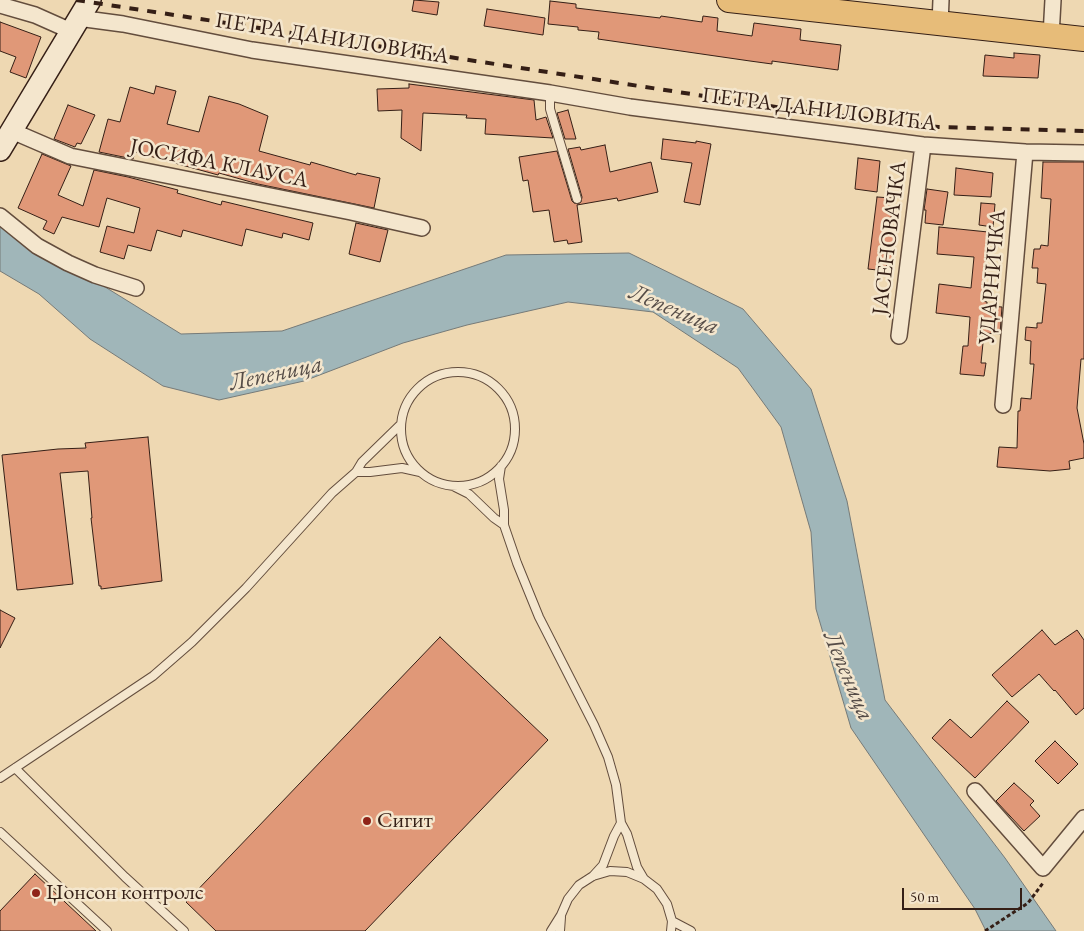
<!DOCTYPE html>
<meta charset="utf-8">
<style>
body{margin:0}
#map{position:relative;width:1084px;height:931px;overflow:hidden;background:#eed8b2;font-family:"EB Garamond",serif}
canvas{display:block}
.scale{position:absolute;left:902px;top:888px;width:120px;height:22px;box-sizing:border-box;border:2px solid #351f16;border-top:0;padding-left:6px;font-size:15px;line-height:18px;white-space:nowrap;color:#351f16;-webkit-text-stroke:4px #f4e6cd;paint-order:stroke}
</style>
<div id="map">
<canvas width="1084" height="931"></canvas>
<div class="scale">50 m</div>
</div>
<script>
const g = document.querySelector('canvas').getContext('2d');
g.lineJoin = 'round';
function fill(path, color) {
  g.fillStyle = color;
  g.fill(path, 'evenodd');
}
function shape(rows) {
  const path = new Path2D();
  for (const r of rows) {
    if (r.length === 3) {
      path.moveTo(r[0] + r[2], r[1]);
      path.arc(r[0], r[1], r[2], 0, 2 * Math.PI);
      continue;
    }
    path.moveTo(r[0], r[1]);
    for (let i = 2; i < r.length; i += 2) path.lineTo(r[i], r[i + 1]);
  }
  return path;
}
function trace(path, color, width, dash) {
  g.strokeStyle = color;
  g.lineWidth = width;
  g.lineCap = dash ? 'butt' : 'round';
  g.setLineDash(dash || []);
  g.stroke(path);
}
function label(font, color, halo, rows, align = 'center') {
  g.font = font + ' "EB Garamond",serif';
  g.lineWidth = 5;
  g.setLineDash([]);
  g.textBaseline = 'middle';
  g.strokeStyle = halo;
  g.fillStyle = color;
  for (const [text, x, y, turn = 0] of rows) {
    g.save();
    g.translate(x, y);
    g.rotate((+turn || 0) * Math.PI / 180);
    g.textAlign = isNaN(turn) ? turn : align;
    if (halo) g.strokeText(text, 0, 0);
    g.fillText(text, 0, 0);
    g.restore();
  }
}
const water = shape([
 [0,224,89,277,181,334,282,331,506,255,629,253,743,309,811,389,847,501,885,700,1005,858,1056,931,986,931,975,909,851,728,816,609,811,532,781,427,738,368,653,312,568,302,467,325,403,343,304,381,219,400,163,386,90,339,39,294,0,271,0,224]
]);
fill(water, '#a0b6b9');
trace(water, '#757a78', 1);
const building = shape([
 [414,0,439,2,437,15,412,11,414,0],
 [550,1,576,4,576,8,660,18,661,16,702,22,703,16,718,18,717,31,752,36,754,23,801,29,800,40,841,45,838,70,772,61,772,64,750,61,598,39,599,32,578,30,578,27,548,24,550,1],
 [487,9,545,18,543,35,484,26,487,9],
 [0,22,41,37,26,78,10,72,16,57,0,51,0,22],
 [1014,53,1040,55,1038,78,983,76,985,55,1014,58,1014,53],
 [409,84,534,100,536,120,546,117,553,138,485,134,486,119,466,118,467,115,423,113,421,151,401,138,402,110,378,111,377,89,409,88,409,84],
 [156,86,176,91,167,124,199,132,209,96,239,104,268,116,259,151,310,165,311,162,356,175,357,173,380,178,374,208,258,184,219,173,218,175,135,152,133,159,99,152,108,119,120,122,130,87,154,94,156,86],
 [68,105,95,115,81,144,77,143,75,147,54,139,68,105],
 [568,110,576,139,565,139,557,113,568,110],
 [663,139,696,143,696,141,711,144,700,205,684,202,692,163,661,159,663,139],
 [605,145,610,172,651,162,658,192,618,201,617,198,577,205,582,242,568,244,567,240,554,242,549,210,533,212,528,180,523,181,519,157,557,151,572,201,574,203,578,204,581,202,582,197,568,149,580,147,581,150,605,145],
 [42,154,71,166,58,195,83,206,94,170,128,177,178,190,177,193,221,205,222,201,313,223,309,240,283,233,282,238,246,229,242,246,183,230,181,237,157,230,151,251,128,245,124,259,100,252,107,226,134,233,140,208,107,198,99,227,62,217,54,234,43,229,47,221,18,208,42,154],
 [858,158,880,161,877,192,855,189,858,158],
 [1043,162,1084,162,1084,359,1081,359,1077,408,1084,444,1084,458,1069,461,1070,469,1050,471,997,467,999,447,1017,448,1018,411,1020,411,1021,398,1031,399,1034,364,1030,364,1031,341,1025,340,1026,327,1037,328,1037,323,1042,323,1046,284,1037,283,1038,268,1032,268,1034,249,1040,249,1041,245,1048,246,1051,199,1041,198,1043,162],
 [956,168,993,173,991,197,954,195,956,168],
 [927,189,948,192,943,225,925,223,926,210,924,210,927,189],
 [877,197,892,198,891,221,897,222,893,265,887,265,886,271,868,269,877,197],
 [981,203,995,204,993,227,979,225,981,203],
 [356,223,388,230,380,262,349,254,356,223],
 [939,227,988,232,982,301,987,302,987,306,1002,307,1000,334,984,333,981,363,986,363,984,376,960,374,963,346,968,346,970,317,936,313,939,284,971,288,974,257,937,254,939,227],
 [148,437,162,581,101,589,101,586,99,586,91,518,92,518,88,471,60,473,73,584,17,590,2,455,58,449,86,448,85,443,148,437],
 [0,610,15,618,0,648,0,610],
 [1042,630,1055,645,1077,630,1084,640,1084,708,1076,715,1055,690,1054,691,1039,674,1012,697,992,675,1042,630],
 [440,637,548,740,365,931,216,931,186,902,440,637],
 [1007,701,1029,722,975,778,932,738,950,719,971,738,1007,701],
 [1055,741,1078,764,1058,784,1035,761,1055,741],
 [1014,783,1034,801,1030,805,1040,816,1024,831,996,801,1014,783],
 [35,874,96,931,0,931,0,911,35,874]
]);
fill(building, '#e09878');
trace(building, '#351f16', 1);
const lane = shape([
 [550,93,550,109,577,199],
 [458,429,57],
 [501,466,499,479,504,510,504,525,517,563,539,617,594,725,608,757,616,785,621,823,627,834,637,867,644,879],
 [356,472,370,472,402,468,420,472],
 [455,487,469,494,494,518,504,525],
 [15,768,125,877,184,931],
 [0,778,153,676,192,642,246,588,332,493,356,472,362,462,401,424],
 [0,832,107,931],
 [593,876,603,865,614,836,621,823],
 [672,921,691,931],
 [551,931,561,915,568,899,579,885,593,876,610,871,627,872,644,879,657,889,667,904,672,921,671,931],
 [560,931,561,917]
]);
const street = shape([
 [0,5,35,15,71,31],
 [78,18,123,24,252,50,550,93,630,107,923,145,1025,152,1084,153],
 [940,24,941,0],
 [1051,36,1053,0],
 [12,131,70,156,351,212,422,228],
 [0,216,37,246,68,263,95,275,136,288],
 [899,336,923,145],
 [1003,405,1025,152],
 [975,791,1043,868,1084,818]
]);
const secondary = shape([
 [0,150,90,0]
]);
const primary = shape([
 [729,0,1084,39]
]);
trace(lane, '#634d3d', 10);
trace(street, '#634d3d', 18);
trace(secondary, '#351f16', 24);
trace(primary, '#351f16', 26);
trace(shape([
 [985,931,1028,903,1043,883]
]), '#351f16', 3, [4, 2.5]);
trace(lane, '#f4e6cd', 8);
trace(street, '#f4e6cd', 15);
trace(secondary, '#f4e6cd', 21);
trace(primary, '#e7bc79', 24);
trace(shape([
 [76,0,809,112,938,127,1084,131]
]), '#351f16', 4, [9, 9]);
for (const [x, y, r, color] of [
 [367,821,5,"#8f2418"],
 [36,893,5,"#8f2418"]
]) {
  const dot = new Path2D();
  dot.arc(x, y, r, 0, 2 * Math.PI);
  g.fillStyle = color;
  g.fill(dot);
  trace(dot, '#f4e6cd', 2);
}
label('22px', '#351f16', '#f4e6cd', [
 ["ПЕТРА ДАНИЛОВИЋА",332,39,9],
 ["ПЕТРА ДАНИЛОВИЋА",819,110,7],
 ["ЈОСИФА КЛАУСА",219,164,11],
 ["ЈАСЕНОВАЧКА",890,238,-83],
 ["УДАРНИЧКА",993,277,-85]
]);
label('22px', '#351f16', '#f4e6cd', [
 ["Сигит",377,821],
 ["Џонсон контролс",46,893]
], 'left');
label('italic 24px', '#554c47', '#f4e6cd', [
 ["Лепеница",674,310,23],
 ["Лепеница",276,374,-12],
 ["Лепеница",848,676,67]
]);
</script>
